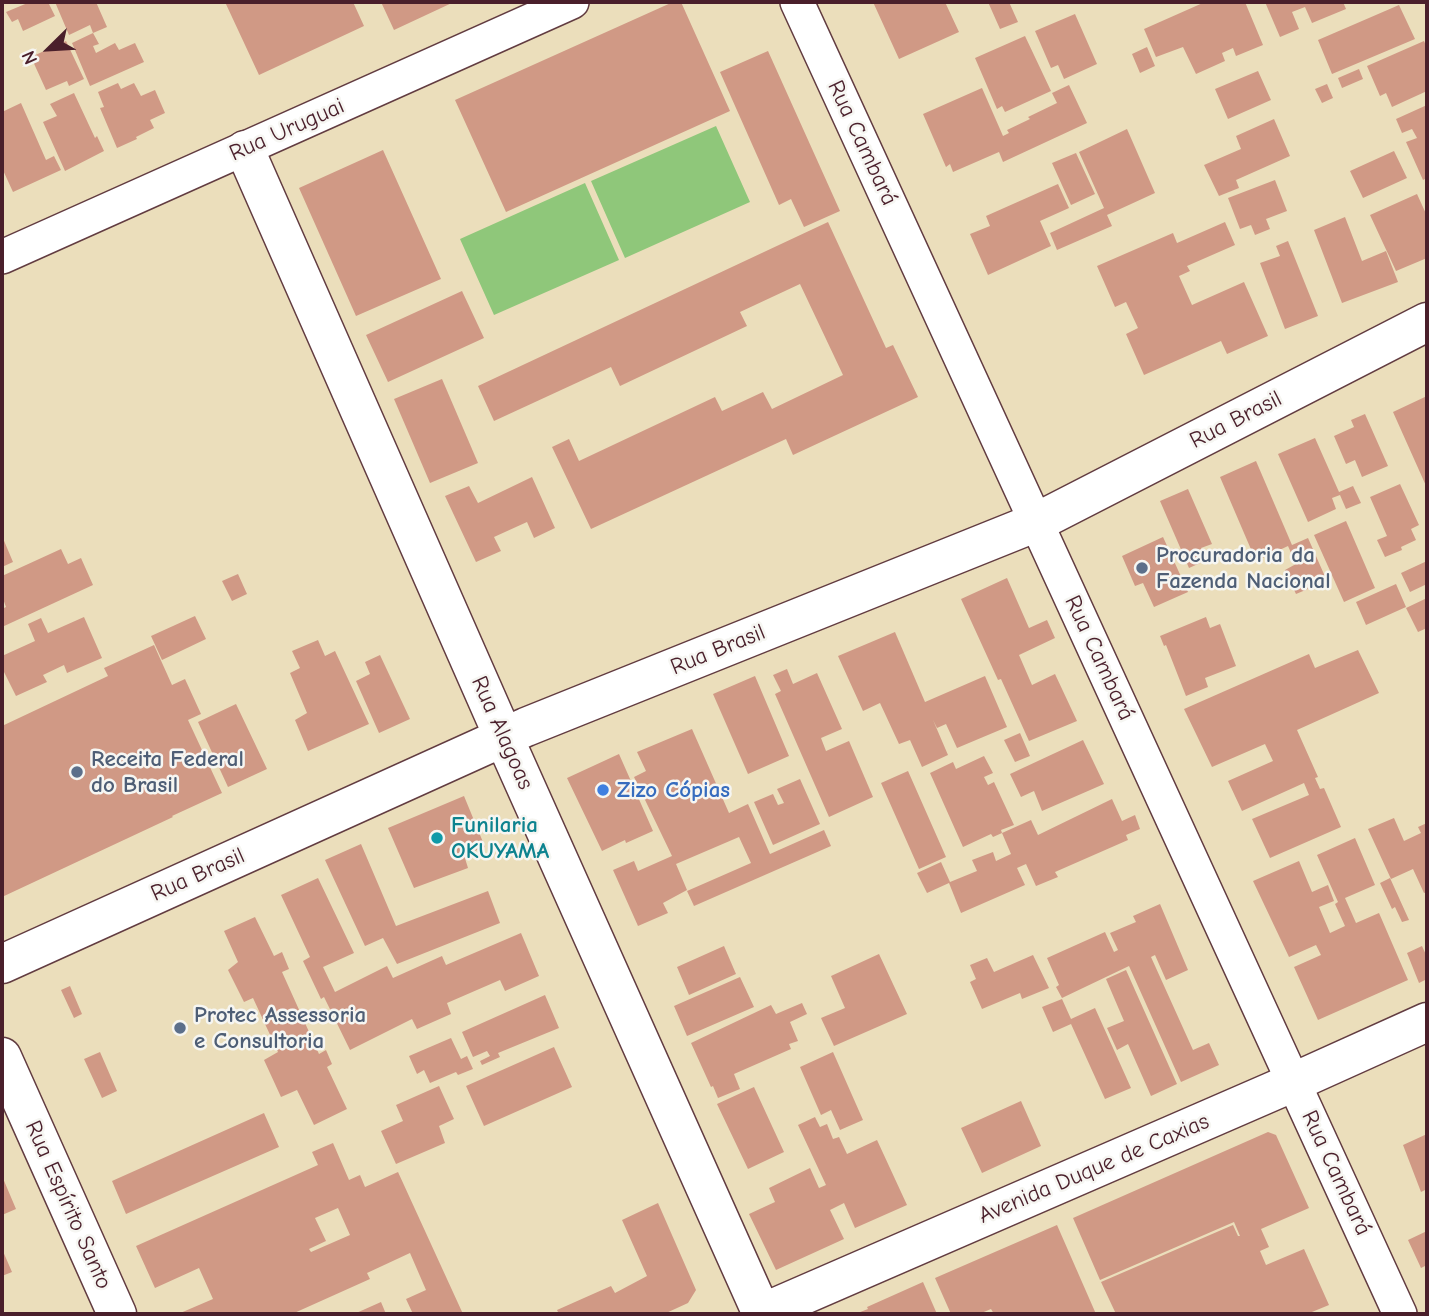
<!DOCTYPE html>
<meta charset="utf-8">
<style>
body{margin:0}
#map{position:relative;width:1429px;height:1316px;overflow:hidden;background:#ebdebb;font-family:"Comic Neue",sans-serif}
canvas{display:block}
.frame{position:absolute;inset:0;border:4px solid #4a1f2b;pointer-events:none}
.north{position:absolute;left:14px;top:14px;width:70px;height:70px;-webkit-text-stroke:5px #f6f6f2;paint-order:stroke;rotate:246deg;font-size:19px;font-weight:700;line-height:28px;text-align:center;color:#4a1f2b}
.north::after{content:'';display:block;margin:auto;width:24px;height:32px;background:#4a1f2b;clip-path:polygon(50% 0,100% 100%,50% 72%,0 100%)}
</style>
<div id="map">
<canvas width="1429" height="1316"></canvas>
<div class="frame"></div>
<div class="north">N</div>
</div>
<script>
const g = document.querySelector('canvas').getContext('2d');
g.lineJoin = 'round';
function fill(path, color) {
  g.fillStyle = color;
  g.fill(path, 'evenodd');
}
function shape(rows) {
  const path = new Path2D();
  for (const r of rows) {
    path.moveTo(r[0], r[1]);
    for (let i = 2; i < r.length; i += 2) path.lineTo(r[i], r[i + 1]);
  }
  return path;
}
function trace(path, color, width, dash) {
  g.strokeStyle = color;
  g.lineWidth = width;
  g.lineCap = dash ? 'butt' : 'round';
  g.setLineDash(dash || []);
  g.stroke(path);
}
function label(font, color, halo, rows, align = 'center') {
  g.font = font + ' "Comic Neue",sans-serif';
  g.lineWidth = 5;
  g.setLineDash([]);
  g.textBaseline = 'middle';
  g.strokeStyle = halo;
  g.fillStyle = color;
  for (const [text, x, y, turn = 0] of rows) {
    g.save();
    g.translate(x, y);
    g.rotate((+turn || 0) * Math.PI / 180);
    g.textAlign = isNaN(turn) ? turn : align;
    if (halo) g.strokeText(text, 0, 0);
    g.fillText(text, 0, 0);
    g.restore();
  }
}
fill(shape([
 [716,126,750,202,625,258,591,181],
 [585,183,619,260,494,315,460,239]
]), '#8fc77a');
fill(shape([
 [30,2,48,2,55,16,23,31,18,19,12,22,6,12],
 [55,2,96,2,107,27,93,33,90,25,69,35],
 [225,2,353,2,364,26,259,75],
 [381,2,454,2,394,30],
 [673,2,681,2,730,111,506,212,455,100],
 [873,2,945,2,959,32,899,59],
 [988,2,1009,2,1018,22,1000,29],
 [1205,2,1245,2,1263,45,1236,56,1233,48,1222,53,1225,61,1196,74,1183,47,1156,57,1144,29],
 [1265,2,1343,2,1346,9,1312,23,1305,7,1292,12,1299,29,1280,37],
 [1399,5,1415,39,1332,74,1318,40],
 [1075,14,1097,64,1064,79,1058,65,1051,68,1035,31],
 [93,33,99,44,93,46,96,53,115,43,119,50,135,43,144,62,90,86,72,43],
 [1025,36,1051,91,1005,112,1002,106,997,109,975,58],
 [66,41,84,79,69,86,67,81,46,90,31,57],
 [1424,41,1427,48,1427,91,1392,107,1386,93,1380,96,1367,66],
 [1147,47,1155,66,1140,73,1132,54],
 [768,51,840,211,804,227,791,199,779,205,720,72],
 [1359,69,1363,79,1342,88,1338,78],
 [1258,71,1271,100,1228,119,1215,89],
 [118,83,121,89,134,83,141,96,155,90,165,113,150,120,154,128,136,137,137,139,117,148,100,108,104,107,98,92],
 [1327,84,1333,98,1322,103,1315,89],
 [1069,85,1087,123,1003,162,999,152,953,172,950,164,946,167,923,114,982,88,1003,136,1009,133,1007,130,1030,119,1028,117,1057,103,1052,93],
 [74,93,95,138,97,136,104,151,65,171,43,122,57,116,50,104],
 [21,103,46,160,54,156,61,170,13,192,2,168,2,112],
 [1427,105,1427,178,1423,180,1406,142,1417,138,1412,129,1402,133,1396,119],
 [1274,119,1290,156,1236,180,1239,188,1219,196,1204,165,1241,149,1236,136],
 [1127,129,1155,193,1107,215,1112,226,1057,250,1050,233,1104,208,1079,152],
 [383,150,441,279,356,316,299,188],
 [1394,151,1407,178,1363,198,1350,171],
 [1076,153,1095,194,1071,205,1052,163],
 [1275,180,1287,211,1266,219,1270,229,1255,235,1251,225,1240,229,1228,198],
 [1058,184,1069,208,1040,221,1051,246,988,275,970,234,990,226,986,216],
 [1417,194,1427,216,1427,258,1396,271,1370,215],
 [1345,217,1362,261,1386,251,1398,282,1342,303,1314,230],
 [828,222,886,348,893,345,918,397,793,455,786,439,591,529,552,447,569,439,579,461,715,397,722,411,763,392,772,409,843,375,800,284,740,312,747,326,620,386,611,367,494,421,478,386],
 [1225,222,1235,245,1187,266,1190,271,1179,276,1192,305,1244,282,1268,336,1227,354,1221,341,1144,375,1126,334,1138,328,1126,302,1115,307,1097,266,1173,233,1177,243],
 [1288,241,1318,316,1285,329,1260,263,1280,256,1276,246],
 [462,291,484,338,388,382,366,335],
 [442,379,478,463,430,483,394,399],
 [1427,396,1427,488,1393,412],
 [1365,414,1388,466,1362,477,1355,460,1346,464,1334,436,1354,427,1351,420],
 [1315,438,1339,492,1353,486,1361,503,1346,509,1340,495,1332,498,1336,509,1308,522,1278,454],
 [1256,461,1292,545,1308,538,1327,581,1296,594,1285,570,1296,564,1288,546,1256,561,1220,477],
 [532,477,555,528,534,538,527,522,494,537,501,551,476,562,445,496,469,486,478,503],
 [1400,484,1419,525,1411,529,1416,540,1401,547,1402,550,1385,557,1377,540,1387,536,1370,497],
 [1188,489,1212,544,1201,548,1207,560,1189,568,1160,501],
 [1346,521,1375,588,1344,602,1314,535],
 [2,536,13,562,2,567],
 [1163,537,1188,592,1154,607,1143,583,1135,586,1122,556],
 [61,549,68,564,81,558,93,585,2,627,2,609,6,607,2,596,2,576],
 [1427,561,1427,584,1410,592,1401,573],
 [238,574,247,594,232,601,222,581],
 [1007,578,1029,628,1047,620,1055,638,1019,655,1032,685,1055,674,1077,721,1029,741,1001,679,998,680,961,599],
 [1396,584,1406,607,1366,625,1356,602],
 [1427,598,1427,628,1418,632,1406,608],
 [195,616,206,639,162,660,151,636],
 [84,617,102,658,67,673,64,665,43,675,47,682,16,696,2,668,2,656,35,641,28,624,41,618,48,633],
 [1206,617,1210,628,1220,624,1236,666,1205,678,1208,687,1186,696,1166,645,1164,646,1160,636],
 [895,632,925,702,985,676,1007,727,957,748,946,724,937,728,933,720,948,755,922,767,910,740,899,744,880,703,863,711,838,656],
 [318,640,325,656,335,651,369,724,308,751,295,720,307,713,290,673,300,668,292,651],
 [154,645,172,685,185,679,201,714,188,720,222,793,172,816,173,817,2,897,2,726,108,676,104,668],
 [1358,650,1379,693,1297,730,1318,777,1315,778,1320,789,1324,788,1341,827,1270,858,1252,819,1309,795,1304,783,1242,811,1228,781,1273,761,1265,744,1212,767,1184,709,1309,654,1315,668],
 [380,655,410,719,379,733,356,681,370,674,365,662],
 [787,669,793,684,817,673,842,729,821,738,826,751,849,741,873,797,829,817,775,694,781,691,773,675],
 [755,676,789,756,748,774,713,694],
 [236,704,267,769,228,787,198,722],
 [692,729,729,813,748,804,770,854,824,830,831,846,694,906,687,891,751,863,739,837,676,864,687,890,663,903,668,913,638,926,613,870,634,861,638,871,672,856,634,777,646,771,637,752],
 [1020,733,1030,756,1015,762,1004,740],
 [1083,740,1104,784,1042,811,1034,791,1021,797,1010,774],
 [619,754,653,831,626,843,625,840,602,851,567,778],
 [984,756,993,773,984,777,988,785,994,782,1014,825,1001,830,1002,833,993,837,991,834,963,847,930,773,953,762,956,769],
 [908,771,946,857,919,869,881,783],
 [800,779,820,824,773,845,754,802,773,794,778,805,784,803,777,789],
 [464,796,485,847,464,855,468,868,414,888,388,828],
 [1112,799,1122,821,1135,815,1140,829,1126,835,1128,840,1055,872,1058,877,1036,886,1026,864,1017,868,1025,885,961,913,949,883,927,893,917,873,941,862,950,882,977,871,972,860,993,852,996,861,1011,854,1002,833,1031,820,1038,835],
 [1394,818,1404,841,1421,833,1418,827,1427,823,1427,892,1424,893,1413,869,1391,879,1368,829],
 [1355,838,1375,885,1345,898,1356,923,1379,913,1408,980,1318,1020,1294,967,1321,955,1316,945,1289,957,1253,881,1299,861,1312,892,1328,885,1334,901,1319,907,1330,933,1345,926,1335,904,1338,902,1317,855],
 [361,844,396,926,488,891,500,923,397,964,383,938,365,946,325,860],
 [318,878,354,953,323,967,335,992,387,966,393,978,442,956,446,965,521,933,539,976,505,991,500,980,447,1003,451,1014,417,1029,412,1019,350,1050,324,997,321,999,303,961,310,957,281,895],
 [1390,878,1409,920,1402,922,1395,907,1392,909,1380,883],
 [1160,904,1188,970,1166,980,1155,955,1151,957,1193,1050,1209,1043,1219,1065,1181,1082,1129,966,1062,998,1056,987,1059,985,1047,958,1105,932,1114,952,1118,950,1110,933,1136,922,1133,916],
 [255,917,274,956,282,952,289,969,282,972,319,1054,326,1050,332,1064,327,1067,347,1109,314,1125,297,1090,281,1097,264,1060,278,1052,253,998,244,1002,228,970,238,962,224,931],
 [724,946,736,974,689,995,677,967],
 [1422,946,1427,957,1427,979,1419,983,1407,953],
 [879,954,907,1014,834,1046,821,1018,845,1008,831,976],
 [1033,955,1049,988,1022,999,1020,993,982,1009,970,982,976,979,970,965,987,958,994,972],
 [1126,970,1177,1084,1151,1096,1128,1044,1117,1050,1107,1028,1124,1021,1106,979],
 [740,977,754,1007,687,1036,674,1006],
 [70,986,82,1014,74,1018,61,990],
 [545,995,559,1028,498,1053,500,1057,482,1065,480,1061,490,1056,487,1051,473,1057,462,1032],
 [1062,999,1071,1019,1095,1008,1131,1088,1105,1099,1071,1024,1053,1032,1042,1007],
 [802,1003,807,1014,790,1022,798,1041,789,1044,791,1049,734,1074,740,1089,718,1098,713,1086,711,1087,691,1043,771,1005,776,1014],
 [451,1038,461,1059,467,1056,473,1069,458,1075,456,1072,430,1083,424,1070,417,1074,409,1056],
 [554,1047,572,1087,484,1126,466,1086],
 [100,1052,117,1091,102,1098,84,1059],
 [833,1052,863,1120,840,1130,831,1110,821,1115,800,1067],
 [439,1086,454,1119,439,1126,445,1143,396,1164,381,1131,403,1121,396,1105],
 [754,1087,784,1152,748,1169,717,1104],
 [1021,1101,1041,1146,982,1173,961,1128],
 [264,1113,279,1147,126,1214,112,1181],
 [815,1117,820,1127,827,1124,833,1139,839,1137,847,1154,877,1140,907,1205,855,1228,844,1203,830,1210,844,1239,776,1270,749,1214,775,1202,769,1188,810,1168,819,1188,826,1185,798,1125],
 [1268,1132,1276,1135,1309,1208,1261,1229,1269,1247,1260,1251,1266,1265,1304,1249,1329,1305,1307,1314,1116,1314,1101,1282,1233,1225,1238,1236,1240,1236,1234,1222,1100,1280,1073,1218],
 [1427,1134,1427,1189,1421,1192,1403,1145],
 [333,1143,349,1180,360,1175,365,1187,398,1172,463,1314,413,1314,406,1299,426,1290,410,1253,367,1273,370,1279,292,1314,178,1314,213,1299,199,1268,155,1288,136,1246,318,1165,312,1152],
 [338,1208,350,1235,311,1252,309,1249,326,1241,315,1218],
 [2,1176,16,1209,2,1215],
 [658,1203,696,1290,688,1303,664,1314,559,1314,557,1310,611,1286,615,1293,647,1276,622,1220],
 [1057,1225,1096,1314,994,1314,991,1309,979,1314,951,1314,935,1278],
 [1427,1231,1427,1265,1421,1268,1408,1240],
 [2,1249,12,1272,2,1276],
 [923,1282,937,1314,855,1314,868,1309,867,1307],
 [381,1302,386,1314,354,1314]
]), '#d09985');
const street = shape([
 [797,2,1400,1314],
 [2,257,572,2]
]);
const secondary = shape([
 [245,150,504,738,762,1314],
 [2,964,526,727,1037,522,1427,322],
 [2,1057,117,1314],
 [760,1314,1294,1082,1427,1022]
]);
trace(street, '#623c41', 36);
trace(secondary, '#623c41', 41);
trace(street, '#fff', 33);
trace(secondary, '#fff', 38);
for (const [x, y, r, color] of [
 [1142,568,7,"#5c6f8a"],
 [77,772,7,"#5c6f8a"],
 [603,790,7,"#3f7fe0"],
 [437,838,7,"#0f9aa8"],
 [180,1028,7,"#5c6f8a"]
]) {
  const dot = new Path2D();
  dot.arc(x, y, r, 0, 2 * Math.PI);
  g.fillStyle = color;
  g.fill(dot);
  trace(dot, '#f6f6f2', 2.5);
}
label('23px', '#4a1f2b', '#f6f6f2', [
 ["Rua Uruguai",287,130,-24],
 ["Rua Cambará",862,143,65],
 ["Rua Brasil",1236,420,-27],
 ["Rua Brasil",718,650,-22],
 ["Rua Cambará",1099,658,65],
 ["Rua Alagoas",502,733,66],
 ["Rua Brasil",198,875,-24],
 ["Avenida Duque de Caxias",1094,1169,-23],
 ["Rua Cambará",1336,1173,65],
 ["Rua Espírito Santo",68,1205,66]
]);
label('bold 23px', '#4e5e75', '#f6f6f2', [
 ["Procuradoria da",1156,555],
 ["Fazenda Nacional",1156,581],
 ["Receita Federal",91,759],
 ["do Brasil",91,785],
 ["Protec Assessoria",194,1015],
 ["e Consultoria",194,1041]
], 'left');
label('bold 23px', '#366cbe', '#f6f6f2', [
 ["Zizo Cópias",617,790]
], 'left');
label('bold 23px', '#0d838f', '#f6f6f2', [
 ["Funilaria",451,825],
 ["OKUYAMA",451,851]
], 'left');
</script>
